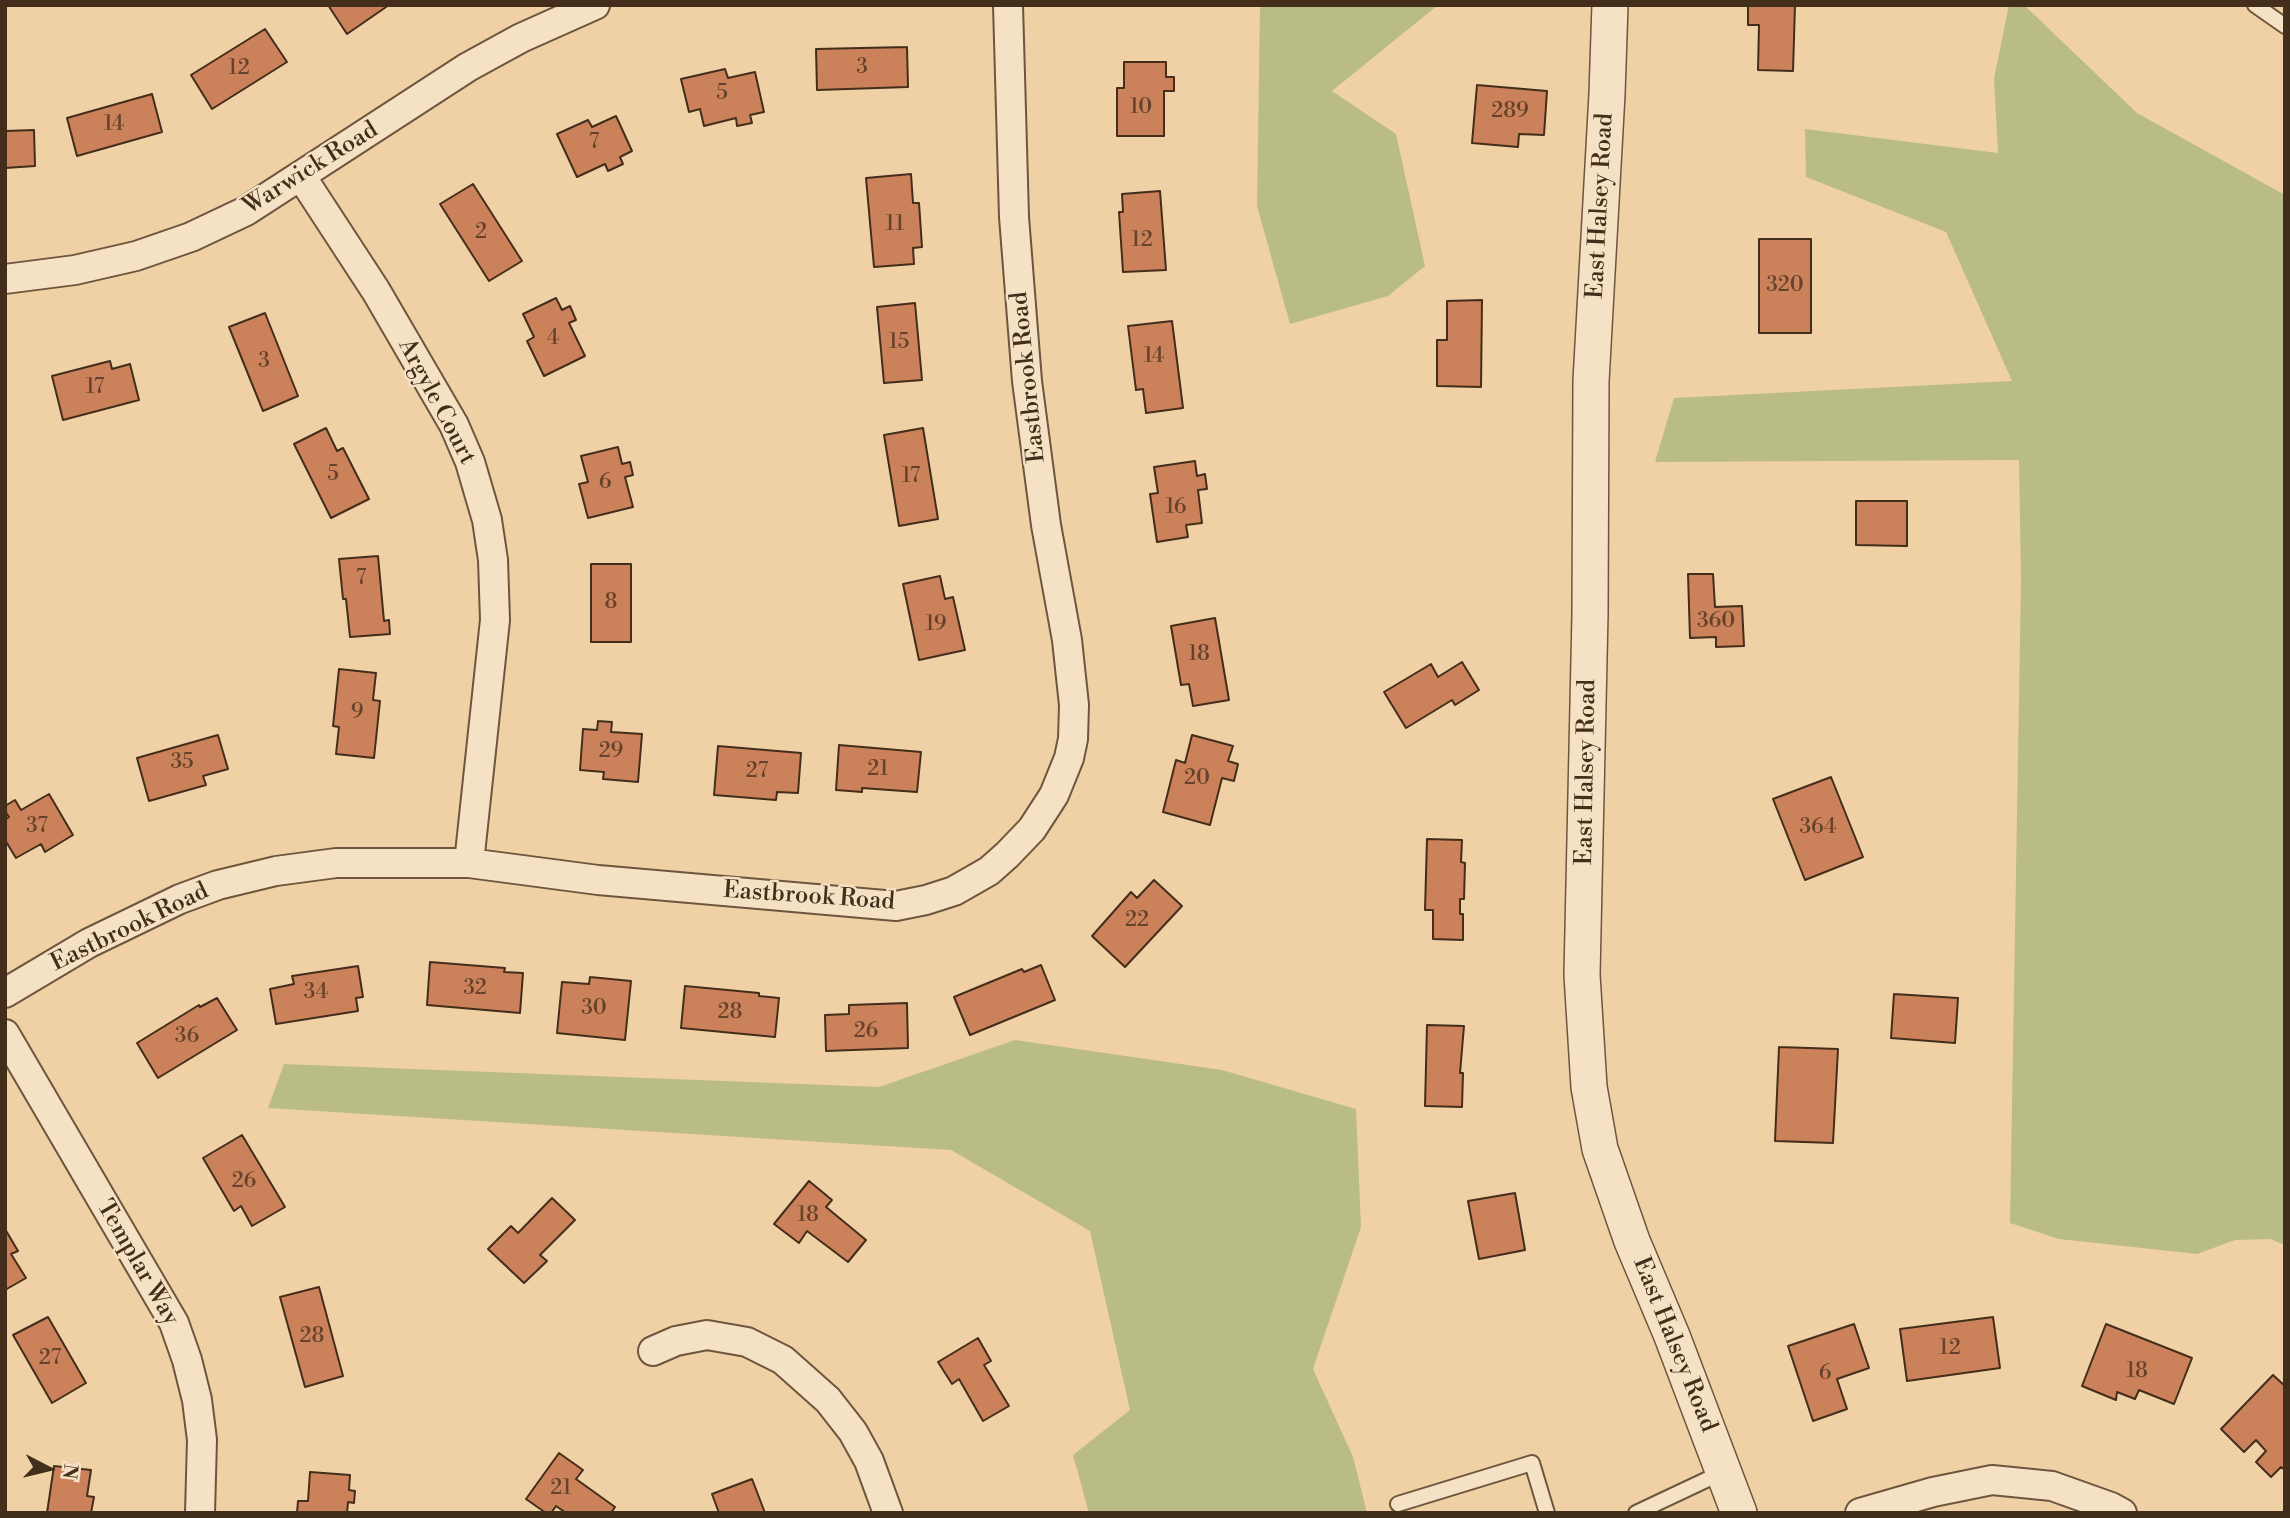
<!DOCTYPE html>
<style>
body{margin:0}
#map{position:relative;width:2290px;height:1518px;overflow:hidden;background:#f0d1a5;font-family:"Libre Bodoni",serif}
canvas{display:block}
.frame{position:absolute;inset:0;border:7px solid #432d1b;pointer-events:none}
.north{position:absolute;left:14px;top:1434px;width:70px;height:70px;-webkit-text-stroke:5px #f5e1c4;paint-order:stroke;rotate:97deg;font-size:19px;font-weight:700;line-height:28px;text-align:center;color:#432d1b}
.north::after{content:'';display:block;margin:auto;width:24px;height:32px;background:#432d1b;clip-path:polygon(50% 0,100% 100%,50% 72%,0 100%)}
</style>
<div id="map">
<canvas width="2290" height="1518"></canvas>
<div class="frame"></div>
<div class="north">N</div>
</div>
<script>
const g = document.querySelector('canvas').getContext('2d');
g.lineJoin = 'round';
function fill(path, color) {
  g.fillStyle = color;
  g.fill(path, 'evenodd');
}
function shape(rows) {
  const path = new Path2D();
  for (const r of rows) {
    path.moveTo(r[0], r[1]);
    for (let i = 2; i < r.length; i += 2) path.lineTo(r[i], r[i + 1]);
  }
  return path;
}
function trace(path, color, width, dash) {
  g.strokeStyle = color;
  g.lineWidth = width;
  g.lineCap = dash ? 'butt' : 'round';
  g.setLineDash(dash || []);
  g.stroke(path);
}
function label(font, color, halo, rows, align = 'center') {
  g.font = font + ' "Libre Bodoni",serif';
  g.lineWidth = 5;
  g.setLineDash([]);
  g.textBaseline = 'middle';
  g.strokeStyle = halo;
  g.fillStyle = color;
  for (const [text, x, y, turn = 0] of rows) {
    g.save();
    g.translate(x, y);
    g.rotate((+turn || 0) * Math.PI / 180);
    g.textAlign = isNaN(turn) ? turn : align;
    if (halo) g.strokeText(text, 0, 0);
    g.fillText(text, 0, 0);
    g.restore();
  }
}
fill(shape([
 [1260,5,1438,5,1332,91,1396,134,1425,266,1388,296,1290,324,1257,206],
 [2009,5,2024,5,2137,113,2285,195,2285,1245,2270,1239,2235,1240,2197,1254,2059,1239,2010,1223,2021,580,2019,460,1655,462,1674,398,2012,381,1946,232,1806,177,1805,129,1998,153,1994,78],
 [1015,1040,1222,1070,1356,1109,1361,1227,1313,1369,1353,1457,1367,1513,1089,1513,1073,1455,1130,1410,1090,1231,951,1150,268,1108,284,1064,879,1087]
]), '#babc86');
const building = shape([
 [328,5,389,5,347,34,328,5],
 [1748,5,1795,5,1793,71,1758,70,1759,25,1748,25,1748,5],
 [265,29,287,62,212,109,191,75,265,29],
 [907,47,908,87,817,90,816,49,907,47],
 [1124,62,1166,62,1166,77,1174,77,1174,91,1164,91,1164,136,1117,136,1117,88,1124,88,1124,62],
 [725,69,728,78,755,72,764,112,750,115,752,123,737,126,736,118,704,126,700,109,689,112,681,79,725,69],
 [1477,85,1547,91,1544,135,1519,134,1518,147,1472,143,1477,85],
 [152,94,162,132,77,156,67,118,152,94],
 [616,116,632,151,620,157,623,164,608,171,605,164,577,177,557,134,588,120,592,127,616,116],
 [34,130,35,166,5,168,5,131,34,130],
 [911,174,913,203,919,203,922,247,913,248,914,264,874,267,866,178,911,174],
 [473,184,522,261,489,281,440,204,473,184],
 [1160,191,1166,270,1123,272,1119,212,1123,212,1122,194,1160,191],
 [1759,239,1811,239,1811,333,1759,333,1759,239],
 [556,298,562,310,570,306,576,320,569,323,585,356,544,376,527,341,534,337,523,314,556,298],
 [1482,300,1481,387,1437,386,1437,340,1447,340,1447,301,1482,300],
 [915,303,922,380,884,383,877,307,915,303],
 [265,313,298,396,263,411,229,327,265,313],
 [1172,321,1183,408,1146,413,1143,389,1136,390,1128,326,1172,321],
 [110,361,112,369,130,364,139,400,63,420,52,376,110,361],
 [326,428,337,451,343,448,369,499,331,518,294,444,326,428],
 [923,428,938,519,899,526,884,435,923,428],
 [618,447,622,464,630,462,633,475,625,477,633,507,588,518,579,484,588,482,581,456,618,447],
 [1195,461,1197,476,1205,474,1207,489,1198,490,1202,523,1186,525,1188,537,1157,542,1150,494,1158,493,1154,467,1195,461],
 [1856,501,1907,501,1907,546,1856,545,1856,501],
 [378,556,384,621,389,620,390,634,350,637,346,599,343,599,339,559,378,556],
 [591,564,631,564,631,642,591,642,591,564],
 [1688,574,1713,574,1715,607,1742,606,1744,646,1716,647,1716,637,1690,638,1688,574],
 [940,576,945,599,953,597,965,650,919,660,903,584,940,576],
 [1215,618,1229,700,1193,706,1189,684,1181,685,1171,626,1215,618],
 [1462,662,1479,690,1455,705,1452,700,1406,728,1384,692,1431,664,1438,677,1462,662],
 [339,669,376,673,373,700,380,701,374,758,336,754,339,727,333,726,339,669],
 [598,721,612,722,611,732,642,734,638,782,603,779,604,772,580,770,583,729,597,730,598,721],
 [218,735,228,769,203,776,206,785,149,801,137,758,218,735],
 [1192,735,1233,746,1228,761,1238,764,1234,781,1222,778,1210,825,1163,812,1176,760,1185,763,1192,735],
 [839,745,921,752,917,792,862,788,862,792,836,790,839,745],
 [718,746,801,753,798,793,777,792,776,800,714,795,718,746],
 [1831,777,1863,857,1805,880,1773,799,1831,777],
 [49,794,73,835,45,852,41,844,16,858,5,840,5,819,9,817,5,811,5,806,15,800,21,810,49,794],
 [1427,839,1462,840,1461,862,1465,863,1464,899,1460,899,1460,914,1463,914,1463,940,1433,939,1433,910,1425,910,1427,839],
 [1154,880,1182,906,1125,967,1092,936,1131,892,1137,898,1154,880],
 [430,962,505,968,504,972,523,973,520,1013,427,1005,430,962],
 [1041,965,1055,1000,970,1035,954,997,1022,969,1024,972,1041,965],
 [358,966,363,997,356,998,358,1011,276,1024,270,989,294,984,292,976,358,966],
 [590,977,631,981,625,1040,557,1033,562,982,589,984,590,977],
 [685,986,759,993,759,996,779,998,775,1037,681,1028,685,986],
 [1894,994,1958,998,1955,1043,1891,1038,1894,994],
 [217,998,237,1030,158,1078,137,1043,199,1005,200,1007,217,998],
 [907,1003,908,1048,826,1051,825,1015,849,1014,849,1005,907,1003],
 [1427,1025,1464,1026,1460,1073,1463,1073,1462,1107,1425,1106,1427,1025],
 [1779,1047,1838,1049,1833,1143,1775,1141,1779,1047],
 [242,1135,285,1207,252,1226,241,1206,234,1211,203,1158,242,1135],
 [809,1181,832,1200,826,1207,866,1240,848,1262,807,1231,799,1243,774,1224,809,1181],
 [1515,1193,1525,1250,1479,1259,1468,1201,1515,1193],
 [552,1198,575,1220,540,1255,547,1261,524,1283,488,1249,511,1226,518,1233,552,1198],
 [5,1229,18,1251,11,1254,26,1278,5,1290,5,1229],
 [319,1287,343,1376,305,1387,280,1297,319,1287],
 [48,1317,86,1383,52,1403,13,1335,48,1317],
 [1993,1317,2000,1368,1907,1381,1900,1329,1993,1317],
 [1854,1324,1869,1368,1837,1379,1847,1409,1813,1421,1788,1346,1854,1324],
 [2106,1324,2192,1358,2174,1404,2139,1390,2135,1399,2117,1392,2116,1400,2082,1386,2106,1324],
 [978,1338,991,1361,984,1365,1009,1406,983,1421,959,1379,952,1384,938,1362,978,1338],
 [2273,1375,2285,1386,2285,1470,2281,1467,2271,1477,2256,1462,2266,1451,2256,1440,2244,1452,2221,1429,2273,1375],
 [559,1453,583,1470,576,1479,615,1507,611,1513,566,1513,556,1506,551,1513,546,1513,526,1499,559,1453],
 [54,1466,91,1470,87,1496,94,1497,91,1513,47,1513,54,1466],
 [310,1472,350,1475,349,1490,355,1491,354,1503,348,1502,347,1513,297,1513,298,1501,308,1501,310,1472],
 [752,1479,765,1513,719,1513,712,1494,752,1479]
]);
fill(building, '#cb825a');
trace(building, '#432d1b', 2);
const service = shape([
 [2255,5,2285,26],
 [1398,1504,1532,1463,1547,1513],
 [1636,1513,1723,1472]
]);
const minor = shape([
 [301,176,376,291,454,425,470,462,487,520,493,560,495,620,469,863],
 [5,279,75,270,136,256,191,237,246,211,468,67,521,38,595,5],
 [5,993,89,943,180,899,218,885,276,871,336,863,469,863,598,880,896,906,926,900,954,891,989,871,1007,855,1032,829,1054,795,1069,758,1073,739,1074,705,1067,640,1046,525,1027,381,1014,217,1008,5],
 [5,1034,174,1323,187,1360,197,1400,202,1440,200,1513],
 [653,1351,676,1341,707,1335,747,1342,783,1360,828,1400,853,1432,869,1461,888,1513],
 [1860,1513,1933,1492,1992,1480,2052,1486,2111,1507,2122,1513]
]);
const tertiary = shape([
 [1610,5,1607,94,1591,381,1590,614,1582,975,1589,1087,1600,1149,1632,1241,1672,1336,1739,1513]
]);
trace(service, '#6e563e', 18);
trace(minor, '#6e563e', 32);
trace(tertiary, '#6e563e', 38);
trace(service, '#f5e1c4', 14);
trace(minor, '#f5e1c4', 28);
trace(tertiary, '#f5e1c4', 35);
label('21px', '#65422b', null, [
 ["3",862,68],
 ["12",239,69],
 ["5",722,94],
 ["10",1141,108],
 ["289",1510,112],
 ["14",114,125],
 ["7",594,143],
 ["11",895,225],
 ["2",481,233],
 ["12",1142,241],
 ["320",1785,286],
 ["4",553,339],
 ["15",899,343],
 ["14",1154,357],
 ["3",264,362],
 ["17",95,388],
 ["5",333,475],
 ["17",911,477],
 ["6",605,483],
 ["16",1176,508],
 ["7",361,579],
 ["8",611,603],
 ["360",1716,622],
 ["19",936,625],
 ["18",1199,655],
 ["9",357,713],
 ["29",611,752],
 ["35",182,763],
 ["21",878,770],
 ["27",757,772],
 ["20",1197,779],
 ["37",37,827],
 ["364",1818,828],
 ["22",1137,921],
 ["32",475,989],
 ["34",316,993],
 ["30",594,1009],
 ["28",730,1013],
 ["26",866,1032],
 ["36",187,1037],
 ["26",244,1182],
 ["18",808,1216],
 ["28",312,1337],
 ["12",1950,1349],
 ["27",50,1359],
 ["18",2137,1372],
 ["6",1825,1374],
 ["21",561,1489]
]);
label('24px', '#432d1b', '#f5e1c4', [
 ["Warwick Road",311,169,-32],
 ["East Halsey Road",1601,206,-87],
 ["Eastbrook Road",1029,377,-96],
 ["Argyle Court",436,402,62],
 ["East Halsey Road",1587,772,-89],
 ["Eastbrook Road",809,897,4],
 ["Eastbrook Road",130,928,-26],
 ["Templar Way",137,1263,60],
 ["East Halsey Road",1674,1345,68]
]);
</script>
